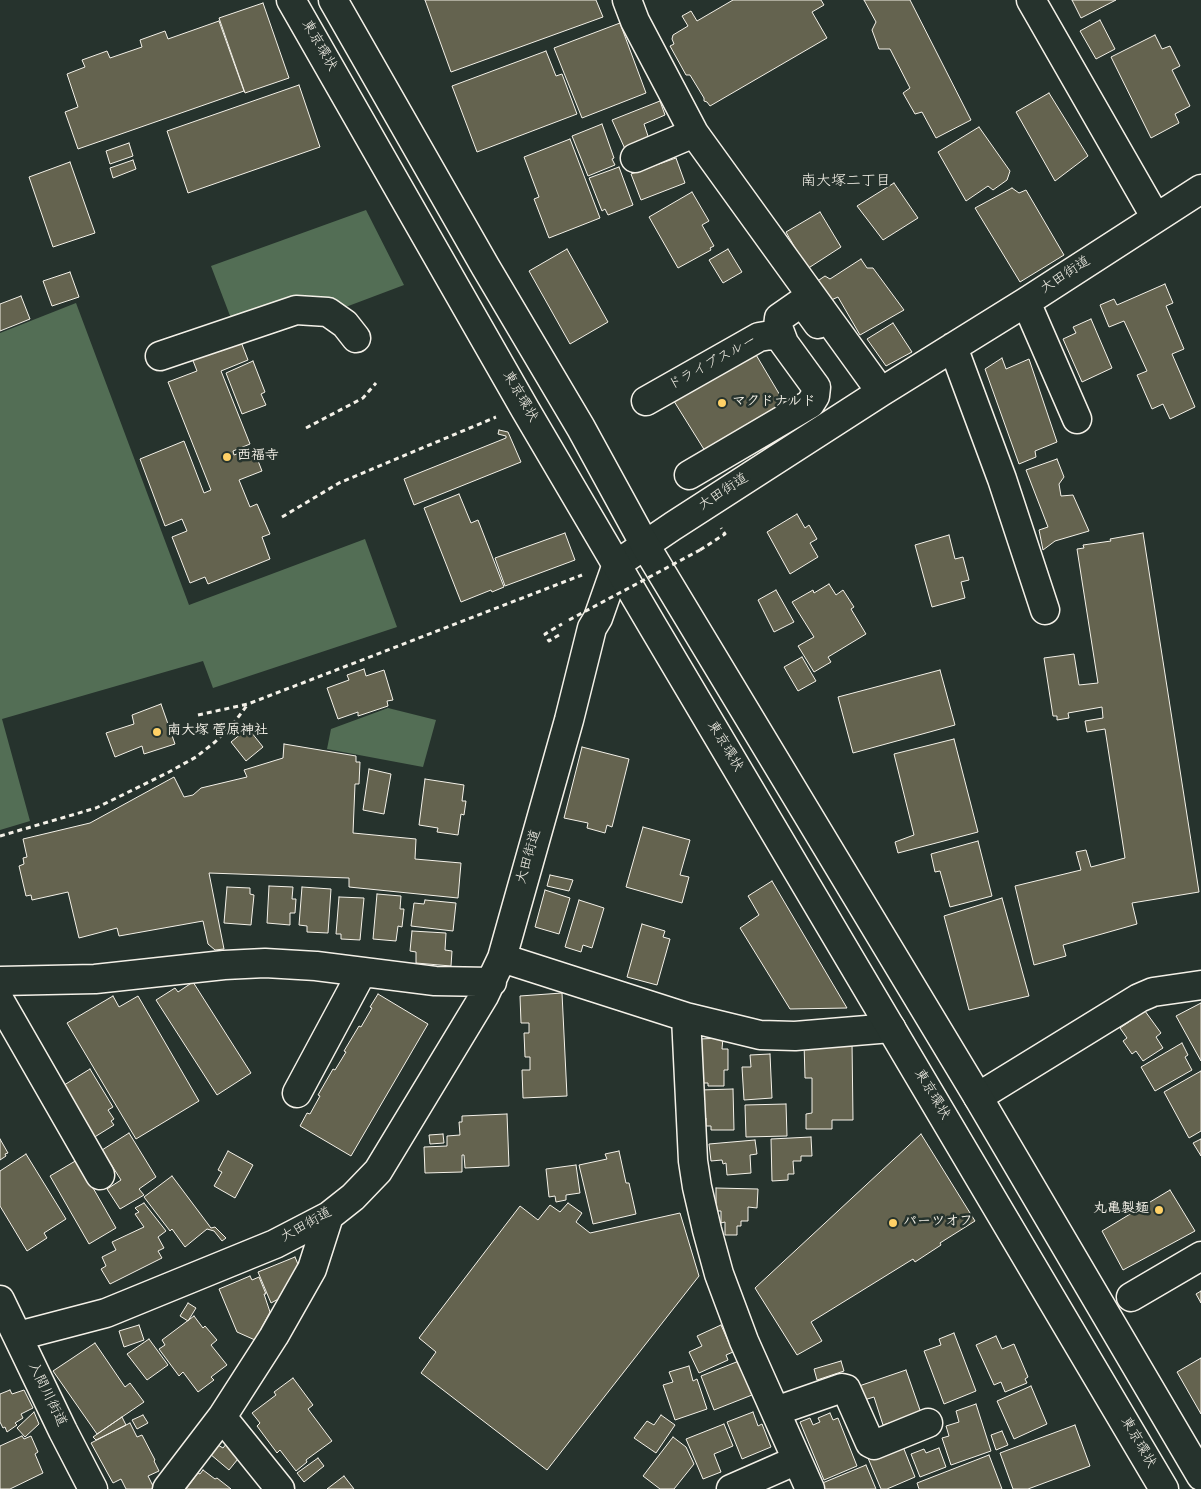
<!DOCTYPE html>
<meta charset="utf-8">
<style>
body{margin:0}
canvas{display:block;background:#26332d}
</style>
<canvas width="1201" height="1489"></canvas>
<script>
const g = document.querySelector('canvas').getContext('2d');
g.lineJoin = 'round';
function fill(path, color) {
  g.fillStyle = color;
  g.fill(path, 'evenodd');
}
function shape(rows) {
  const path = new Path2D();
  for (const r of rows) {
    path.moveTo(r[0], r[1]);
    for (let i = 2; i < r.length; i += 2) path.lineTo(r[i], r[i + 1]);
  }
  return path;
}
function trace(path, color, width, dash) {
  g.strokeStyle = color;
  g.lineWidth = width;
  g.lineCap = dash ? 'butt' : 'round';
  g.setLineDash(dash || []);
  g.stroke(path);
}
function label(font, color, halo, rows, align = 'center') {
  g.font = font + ' "Gochi Hand","Klee One",sans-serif';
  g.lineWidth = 5;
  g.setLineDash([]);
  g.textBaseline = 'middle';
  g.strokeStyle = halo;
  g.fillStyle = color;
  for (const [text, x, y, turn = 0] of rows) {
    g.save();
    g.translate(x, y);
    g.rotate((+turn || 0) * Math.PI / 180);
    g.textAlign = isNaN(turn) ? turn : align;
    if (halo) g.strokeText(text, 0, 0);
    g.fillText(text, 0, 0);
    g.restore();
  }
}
fill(shape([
 [366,210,404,285,343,308,232,321,211,266],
 [76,303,189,605,365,539,397,627,213,688,203,661,2,719,30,821,0,830,0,333],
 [388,708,436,720,423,767,327,749,331,729]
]), '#536e55');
const building = shape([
 [425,0,596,0,603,17,451,72,425,0],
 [733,0,821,0,824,5,812,12,827,38,710,106,707,102,704,101,704,98,690,75,686,75,670,46,674,44,672,39,673,35,688,26,682,16,691,11,697,21,733,0],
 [864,0,910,0,971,120,936,138,922,112,915,114,903,93,910,88,890,49,879,49,872,30,876,22,864,0],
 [1072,0,1116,0,1081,18,1072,0],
 [263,3,289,78,245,93,219,18,263,3],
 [1100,20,1115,49,1096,59,1080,31,1100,20],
 [219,21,244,91,78,149,65,112,78,107,67,74,85,67,82,60,107,51,110,58,142,47,140,40,165,31,168,39,219,21],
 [620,23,646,93,582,118,554,48,620,23],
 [1155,35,1162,49,1170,46,1180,66,1172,70,1190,106,1175,114,1179,123,1151,138,1111,57,1155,35],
 [546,51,556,76,562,74,577,114,477,152,452,86,546,51],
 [299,85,320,147,188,193,167,131,299,85],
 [1049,93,1088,156,1055,181,1016,112,1049,93],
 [660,101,665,115,644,124,649,139,625,149,612,120,660,101],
 [602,124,614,158,612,159,615,165,588,176,572,136,602,124],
 [979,127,1010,171,1007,180,993,190,988,186,966,201,938,152,979,127],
 [570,139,600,218,549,238,534,199,539,197,524,157,570,139],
 [129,143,133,156,110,164,106,151,129,143],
 [676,158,685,183,641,200,631,174,676,158],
 [133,160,136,169,113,178,110,168,133,160],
 [70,162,95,233,53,247,29,177,70,162],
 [619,167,633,205,608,215,605,209,602,211,589,178,619,167],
 [894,183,918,218,883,240,857,206,894,183],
 [1012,188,1019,193,1026,190,1064,255,1020,282,975,208,1012,188],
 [692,192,709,221,702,225,714,246,710,248,711,250,678,268,649,217,692,192],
 [820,212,841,247,807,269,786,232,820,212],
 [567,249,608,322,570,344,529,271,567,249],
 [728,249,742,272,723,283,709,260,728,249],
 [861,259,867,268,873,268,904,310,860,335,838,297,829,301,813,284,825,276,830,279,861,259],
 [70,272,79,297,52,306,43,281,70,272],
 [1165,284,1173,303,1166,306,1184,349,1172,354,1195,407,1170,419,1163,404,1152,409,1137,375,1147,371,1124,321,1109,327,1100,305,1114,299,1117,305,1165,284],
 [21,296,30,319,0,331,0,304,21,296],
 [1091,319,1112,368,1082,382,1063,339,1076,333,1073,327,1091,319],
 [893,323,912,352,886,366,867,339,893,323],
 [238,334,248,360,221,371,250,444,233,451,234,455,253,448,262,471,239,480,250,507,257,504,270,534,262,537,270,559,208,584,205,577,190,583,172,537,187,531,182,519,165,526,140,459,184,441,204,493,211,490,168,382,197,371,190,353,238,334],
 [752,348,784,402,705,451,672,398,752,348],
 [1002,358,1006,369,1029,359,1057,442,1035,451,1036,457,1019,464,985,369,1002,358],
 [253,361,265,392,261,394,266,405,242,414,226,373,253,361],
 [499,430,508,432,521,462,414,505,404,479,506,438,506,436,498,434,499,430],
 [1057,459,1064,477,1059,484,1061,496,1073,495,1089,531,1055,541,1043,550,1039,530,1048,527,1026,470,1057,459],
 [459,494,471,523,478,520,504,587,492,592,491,590,461,602,424,508,459,494],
 [797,514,805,528,809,525,817,539,810,543,818,557,790,574,767,532,797,514],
 [565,533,575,560,505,586,495,558,565,533],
 [1143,533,1199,892,1132,903,1137,924,1063,945,1066,956,1034,965,1015,886,1081,870,1076,852,1086,850,1091,867,1125,858,1105,729,1087,732,1085,721,1103,718,1102,707,1068,713,1069,718,1057,720,1057,716,1053,716,1044,658,1074,654,1079,685,1098,683,1077,549,1084,548,1083,545,1111,541,1110,539,1143,533],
 [949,535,955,559,963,557,969,580,961,582,965,598,932,607,915,545,949,535],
 [829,584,836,595,843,590,854,607,851,609,866,634,828,657,831,662,814,672,798,646,814,637,792,602,813,590,814,593,829,584],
 [776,590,794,622,774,632,758,600,776,590],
 [802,657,816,681,798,691,784,667,802,657],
 [364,669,366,676,384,670,393,700,387,701,388,706,358,716,358,712,338,719,327,688,349,680,347,675,364,669],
 [940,670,955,725,853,753,838,697,940,670],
 [161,704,175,744,144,754,142,746,115,757,106,733,134,724,132,715,161,704],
 [248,728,263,747,246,761,231,742,248,728],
 [954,739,978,832,898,853,895,842,914,835,894,754,954,739],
 [284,744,356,756,356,762,360,762,359,784,355,784,353,833,416,839,415,859,461,863,458,898,349,887,349,878,209,873,224,949,215,950,208,944,203,921,119,936,117,928,79,938,68,892,32,900,31,895,26,896,19,866,24,864,23,858,27,857,23,839,90,823,174,777,184,797,193,795,201,788,247,777,244,770,283,758,284,744],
 [582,747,629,759,612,827,607,825,605,833,587,828,588,823,564,818,582,747],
 [369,769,391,774,384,814,363,810,369,769],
 [425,779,464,785,462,801,466,801,464,815,461,814,458,835,437,832,438,828,419,825,425,779],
 [643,827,690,840,680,875,689,877,682,903,626,887,643,827],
 [978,841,992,896,950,907,940,871,935,872,931,854,978,841],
 [550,875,573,880,569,891,547,886,550,875],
 [772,881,847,1008,790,1009,740,928,759,915,748,896,772,881],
 [269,886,293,887,292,899,296,899,295,913,290,913,290,925,267,923,269,886],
 [227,887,250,888,250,894,254,895,251,925,224,923,227,887],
 [302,887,331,889,328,933,307,932,307,926,299,925,302,887],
 [545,890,570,898,559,934,535,927,545,890],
 [377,894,401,896,400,909,404,909,402,927,398,926,396,941,373,939,377,894],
 [339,897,364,898,360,940,341,939,341,934,336,934,339,897],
 [1002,898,1029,996,969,1010,944,916,1002,898],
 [425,900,456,903,453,931,411,926,414,903,424,904,425,900],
 [579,900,604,908,592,948,583,945,581,952,565,947,579,900],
 [642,924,665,931,663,937,670,939,657,985,627,977,642,924],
 [412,931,446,933,445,950,452,951,451,966,416,963,416,952,410,951,412,931],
 [193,982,251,1073,217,1095,156,1000,175,988,178,992,193,982],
 [562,993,567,1096,523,1098,522,1070,530,1070,530,1057,525,1057,524,1033,529,1033,529,1023,521,1023,520,996,562,993],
 [378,994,428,1024,351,1156,300,1126,307,1113,310,1114,320,1096,318,1095,333,1069,335,1070,346,1052,344,1051,359,1026,361,1027,372,1008,370,1007,378,994],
 [113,996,119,1007,138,996,199,1101,136,1139,67,1023,113,996],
 [1201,1003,1201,1061,1176,1016,1201,1003],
 [1145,1011,1161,1033,1156,1037,1163,1048,1143,1061,1136,1051,1132,1054,1123,1041,1127,1038,1120,1028,1145,1011],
 [723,1038,722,1049,728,1049,728,1070,724,1070,724,1086,708,1086,708,1083,699,1083,699,1039,723,1038],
 [852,1041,853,1120,832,1120,832,1129,806,1129,806,1114,812,1113,812,1078,805,1078,804,1042,852,1041],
 [1182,1043,1188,1055,1185,1057,1192,1070,1155,1091,1141,1067,1182,1043],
 [770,1054,772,1098,744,1100,742,1067,751,1067,750,1055,770,1054],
 [90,1069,113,1107,108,1110,114,1119,111,1121,114,1125,93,1138,61,1087,90,1069],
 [1201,1071,1201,1131,1189,1138,1164,1092,1201,1071],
 [733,1089,734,1130,711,1130,711,1126,706,1126,706,1118,701,1118,700,1090,733,1089],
 [786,1104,787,1136,746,1137,745,1105,786,1104],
 [507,1114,509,1166,465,1168,464,1155,462,1155,462,1172,425,1173,424,1147,447,1146,447,1136,460,1135,459,1122,462,1122,462,1116,507,1114],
 [129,1133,156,1177,139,1189,144,1195,120,1209,107,1189,121,1180,102,1150,129,1133],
 [443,1134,444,1143,430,1144,429,1135,443,1134],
 [921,1134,975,1221,940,1243,941,1245,915,1262,913,1259,811,1322,822,1341,797,1355,755,1288,921,1134],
 [811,1137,812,1156,801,1156,801,1161,793,1161,794,1174,788,1174,788,1180,772,1181,771,1139,811,1137],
 [0,1139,8,1153,5,1154,6,1156,0,1160,0,1139],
 [1201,1139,1201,1156,1193,1143,1201,1139],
 [755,1140,757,1154,750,1155,751,1173,727,1175,726,1163,723,1164,722,1160,711,1161,709,1144,755,1140],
 [228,1151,253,1165,235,1198,214,1186,222,1172,218,1170,228,1151],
 [619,1151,626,1183,629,1183,636,1214,593,1224,579,1165,607,1159,605,1154,619,1151],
 [26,1154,66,1219,44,1233,47,1238,27,1251,0,1206,0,1171,26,1154],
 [77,1160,116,1228,89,1244,50,1176,77,1160],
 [576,1165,580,1193,566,1195,566,1200,556,1202,555,1196,549,1197,546,1169,576,1165],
 [172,1176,211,1228,215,1227,226,1238,222,1241,214,1231,207,1229,185,1247,172,1229,170,1231,144,1197,172,1176],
 [716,1188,758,1189,757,1208,748,1207,748,1221,741,1221,741,1226,737,1226,737,1235,725,1235,725,1222,721,1223,721,1211,716,1211,716,1188],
 [1170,1190,1195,1231,1123,1270,1102,1231,1170,1190],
 [144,1203,166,1231,158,1237,164,1248,158,1251,162,1258,110,1284,101,1269,106,1266,102,1257,116,1250,112,1242,144,1227,135,1214,139,1212,135,1208,144,1203],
 [568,1203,582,1213,576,1222,590,1233,680,1213,699,1276,547,1470,421,1373,436,1352,419,1338,520,1206,538,1220,550,1205,560,1212,568,1203],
 [295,1257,300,1269,286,1295,271,1303,258,1272,295,1257],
 [250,1276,252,1280,259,1277,266,1294,264,1294,270,1312,255,1340,237,1332,219,1289,250,1276],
 [1201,1291,1201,1303,1196,1294,1201,1291],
 [188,1303,196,1308,188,1321,180,1316,188,1303],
 [194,1316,203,1328,205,1326,217,1340,211,1345,227,1365,211,1377,214,1380,198,1392,183,1372,179,1376,159,1349,165,1345,162,1340,194,1316],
 [139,1325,144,1340,124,1347,119,1331,139,1325],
 [721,1325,733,1352,726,1355,728,1360,699,1373,689,1352,702,1346,697,1336,721,1325],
 [954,1333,976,1391,944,1404,924,1351,941,1345,939,1339,954,1333],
 [996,1336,1002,1349,1014,1344,1028,1377,1025,1379,1027,1383,1005,1392,1001,1382,994,1385,976,1345,996,1336],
 [149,1339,168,1365,147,1380,127,1354,149,1339],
 [95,1343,125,1387,130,1383,144,1402,97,1434,53,1371,95,1343],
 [1201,1358,1201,1414,1177,1372,1201,1358],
 [739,1361,752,1395,714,1410,701,1376,739,1361],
 [841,1361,844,1371,817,1380,814,1369,841,1361],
 [689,1366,693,1381,697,1379,707,1409,675,1420,663,1385,673,1382,669,1372,689,1366],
 [906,1370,921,1413,883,1425,874,1397,864,1400,859,1386,906,1370],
 [293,1378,313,1405,308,1409,332,1441,306,1460,307,1462,296,1471,280,1450,277,1453,257,1426,260,1423,252,1413,276,1395,274,1392,293,1378],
 [1031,1386,1047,1424,1014,1439,997,1401,1031,1386],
 [10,1390,12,1394,24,1390,33,1408,21,1414,23,1418,15,1423,17,1425,7,1432,5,1427,3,1428,0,1422,0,1394,10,1390],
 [976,1404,991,1451,951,1465,942,1438,949,1436,946,1426,959,1422,956,1411,976,1404],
 [34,1412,39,1424,25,1437,17,1428,34,1412],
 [753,1412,758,1426,762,1424,771,1447,742,1459,727,1422,753,1412],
 [830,1413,833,1420,838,1418,857,1466,824,1480,800,1422,810,1418,813,1425,820,1422,818,1418,830,1413],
 [143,1415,148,1423,137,1429,132,1420,143,1415],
 [661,1415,675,1425,656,1453,634,1438,647,1421,654,1425,661,1415],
 [122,1417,126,1425,96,1440,93,1437,122,1417],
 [130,1423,137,1437,142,1435,155,1460,154,1461,159,1471,148,1476,154,1488,151,1489,126,1489,121,1479,113,1483,91,1443,130,1423],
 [724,1424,733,1446,714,1454,721,1472,703,1479,686,1439,724,1424],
 [1075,1425,1090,1466,1028,1489,1013,1489,1000,1453,1075,1425],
 [1002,1431,1008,1445,996,1450,991,1435,1002,1431],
 [22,1436,24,1439,31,1436,38,1452,35,1454,43,1473,10,1489,0,1489,0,1446,22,1436],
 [673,1437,686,1447,694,1464,674,1489,660,1489,643,1476,673,1437],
 [227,1443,242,1454,229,1470,210,1454,218,1445,223,1448,227,1443],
 [902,1444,915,1477,887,1489,881,1489,868,1458,902,1444],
 [939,1448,946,1467,920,1477,911,1454,924,1449,926,1453,939,1448],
 [989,1455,1002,1489,919,1489,917,1483,989,1455],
 [318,1458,324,1466,304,1482,297,1473,318,1458],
 [866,1465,876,1489,822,1489,820,1484,866,1465],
 [203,1470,215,1479,217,1478,231,1489,186,1489,198,1473,200,1474,203,1470],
 [344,1476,354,1489,327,1489,344,1476]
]);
fill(building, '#64634f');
trace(building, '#f4f1e8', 1);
const minor = shape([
 [627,0,635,21,694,133,881,392],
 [1031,0,1156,218],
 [635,158,694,133],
 [1026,302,1077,419],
 [953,347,1002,479,1045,610],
 [160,356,296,310,328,312,345,324,356,338],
 [646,401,759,337,771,335,782,338],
 [689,475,810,404,815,396,816,387,784,343,778,327,779,318,802,302,818,324],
 [502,958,686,1017,760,1035,795,1036,891,1028],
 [0,981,95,979,224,965,265,963,316,966,435,981,492,982],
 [0,1001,100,1175],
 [686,1017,693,1161,697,1187,707,1230,719,1274,744,1341,810,1489],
 [297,1093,362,972],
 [978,1097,1139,998,1153,992,1201,985],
 [1131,1297,1201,1256],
 [0,1300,63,1431,93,1489],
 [18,1336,106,1313,275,1244,329,1216,353,1197,378,1171,484,996,502,958,569,720,592,628,598,618,617,564,673,526,881,392,1026,302,1201,189],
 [776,1411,842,1388,846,1389,870,1443,874,1445,928,1423],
 [222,1417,280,1489],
 [167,1489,222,1417,274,1336,312,1269,329,1216],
 [731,1489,797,1460]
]);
const highway = shape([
 [291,0,525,409,652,625,1164,1489],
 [333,0,485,266,581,428,645,545,978,1097,1201,1476]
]);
trace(minor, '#f4f1e8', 31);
trace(highway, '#f4f1e8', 31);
trace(shape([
 [306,428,363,398,376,383],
 [282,517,339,483,496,417],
 [700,550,725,534,721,528],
 [559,635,549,641,545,634,562,624],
 [198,715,248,704,582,575],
 [0,836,96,808,169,772,196,757,215,742,233,724,248,704]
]), '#f4f1e8', 3, [5, 4]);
trace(minor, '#26332d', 28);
trace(highway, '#26332d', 28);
trace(shape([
 [569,620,700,550]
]), '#f4f1e8', 3, [5, 4]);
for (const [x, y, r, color] of [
 [722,403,5,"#ffd166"],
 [227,457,5,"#ffd166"],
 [157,732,5,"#ffd166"],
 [1159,1210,5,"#ffd166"],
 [893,1223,5,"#ffd166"]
]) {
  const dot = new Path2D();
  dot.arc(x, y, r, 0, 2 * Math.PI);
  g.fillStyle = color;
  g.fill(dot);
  trace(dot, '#26332d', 2);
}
label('14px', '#f4f1e8', '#26332d', [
 ["東京環状",318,46,60],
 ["大田街道",1066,276,-33],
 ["ドライブスルー",713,364,-29],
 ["東京環状",519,397,60],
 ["大田街道",724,493,-33],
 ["東京環状",724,747,59],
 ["大田街道",530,857,-74],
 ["東京環状",931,1095,59],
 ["大田街道",307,1226,-29],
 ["入間川街道",46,1395,64],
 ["東京環状",1137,1443,60]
]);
label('bold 14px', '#f4f1e8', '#26332d', [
 ["マクドナルド",732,403],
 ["西福寺",237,457],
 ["南大塚 菅原神社",167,732],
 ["丸亀製麺",1149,1210,"right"],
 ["パーツオフ",903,1223]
], 'left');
label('15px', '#f4f1e8', '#26332d', [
 ["南大塚二丁目",846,183]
]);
</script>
